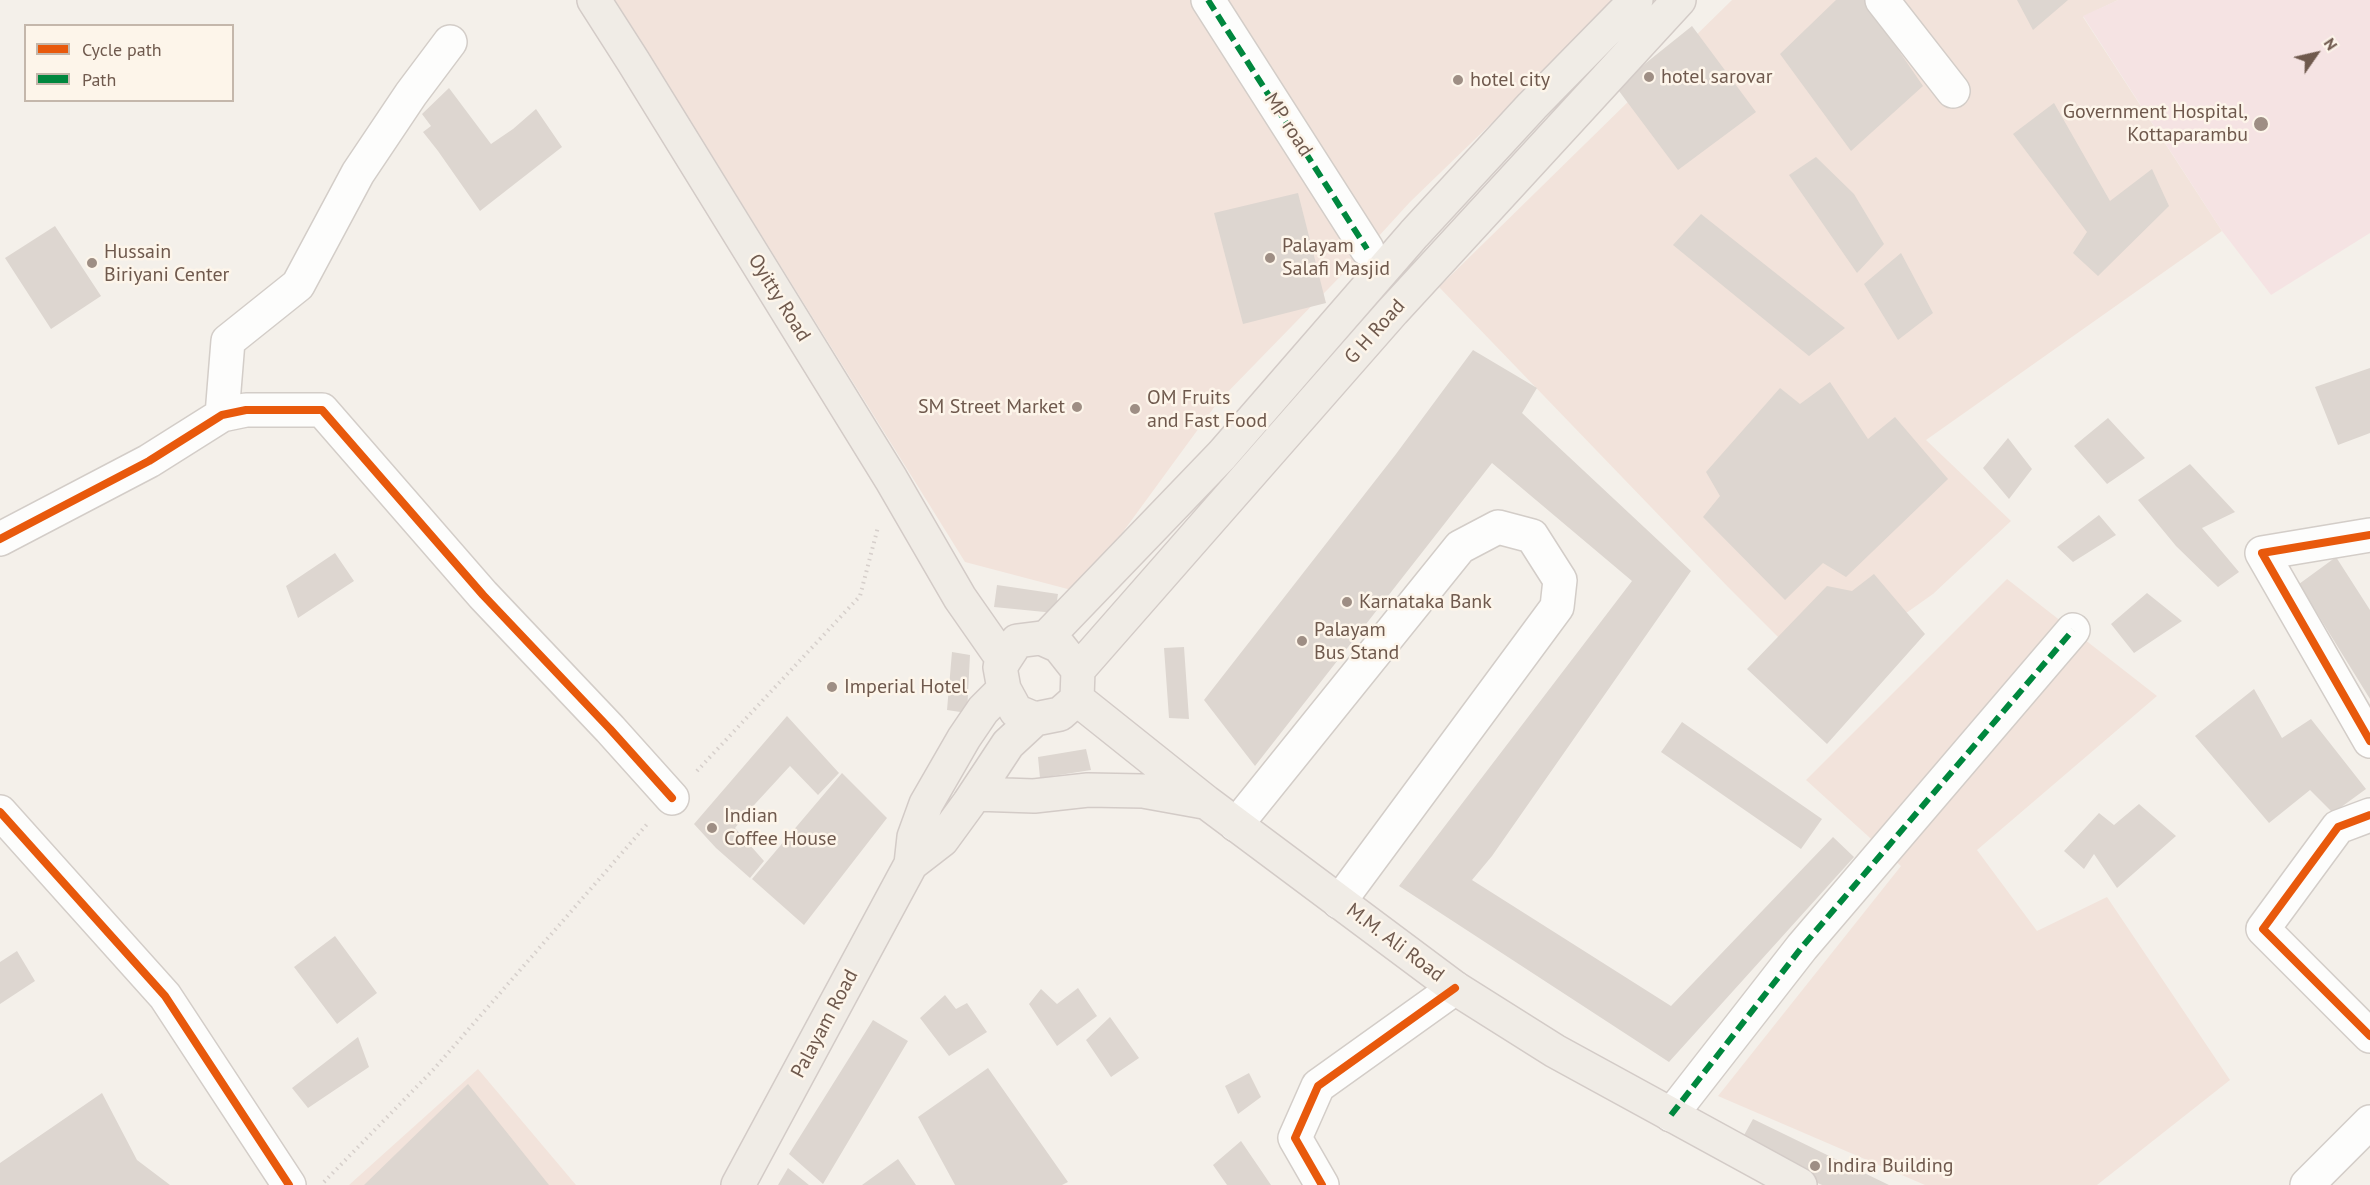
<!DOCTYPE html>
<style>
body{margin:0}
#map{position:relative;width:2370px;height:1185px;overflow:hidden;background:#f4f0ea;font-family:"PT Sans",sans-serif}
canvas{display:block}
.legend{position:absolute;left:24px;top:24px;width:210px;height:78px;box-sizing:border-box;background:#fdf5ea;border:2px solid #c4b7ab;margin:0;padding:8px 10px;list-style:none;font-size:18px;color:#6f594d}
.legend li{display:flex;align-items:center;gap:12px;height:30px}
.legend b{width:30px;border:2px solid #c4b7ab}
.north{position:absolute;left:2286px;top:24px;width:60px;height:60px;-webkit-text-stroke:4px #fdf5ea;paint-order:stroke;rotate:56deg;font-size:16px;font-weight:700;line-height:24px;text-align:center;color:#6f594d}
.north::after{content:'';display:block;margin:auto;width:21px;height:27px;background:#6f594d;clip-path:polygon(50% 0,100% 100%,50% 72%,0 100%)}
</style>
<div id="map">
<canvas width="2370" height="1185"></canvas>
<ul class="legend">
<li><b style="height:8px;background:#e8590c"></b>Cycle path</li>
<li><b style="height:8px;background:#00873e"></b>Path</li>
</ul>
<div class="north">N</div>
</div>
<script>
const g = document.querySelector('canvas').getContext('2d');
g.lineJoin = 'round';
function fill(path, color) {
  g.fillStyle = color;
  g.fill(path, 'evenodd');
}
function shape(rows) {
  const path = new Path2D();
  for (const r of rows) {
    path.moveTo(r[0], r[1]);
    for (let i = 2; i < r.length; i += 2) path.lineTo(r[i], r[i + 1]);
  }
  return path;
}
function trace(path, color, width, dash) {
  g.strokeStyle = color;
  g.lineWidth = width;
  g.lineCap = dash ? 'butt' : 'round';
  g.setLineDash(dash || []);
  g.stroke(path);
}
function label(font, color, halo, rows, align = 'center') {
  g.font = font + ' "PT Sans",sans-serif';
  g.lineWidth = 5;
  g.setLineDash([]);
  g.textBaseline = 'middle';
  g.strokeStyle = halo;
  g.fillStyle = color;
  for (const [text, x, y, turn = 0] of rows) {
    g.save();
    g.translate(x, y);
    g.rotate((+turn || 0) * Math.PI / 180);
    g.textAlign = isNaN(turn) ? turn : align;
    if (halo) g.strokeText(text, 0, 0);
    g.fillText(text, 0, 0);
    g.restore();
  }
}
fill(shape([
 [615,0,1619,0,1410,202,1367,249,1218,402,1079,592,965,562],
 [1732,0,2118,0,2083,17,2222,231,1926,440,2011,521,1933,594,1817,676,1728,587,1439,287],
 [2007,579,2157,696,1977,850,2037,931,2107,897,2230,1080,2097,1185,1925,1185,1718,1096,1901,866,1806,780],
 [478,1069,576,1185,349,1185]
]), '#f2e3db');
fill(shape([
 [2118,0,2370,0,2370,233,2271,295,2222,231,2083,16]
]), '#f5e3e3');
fill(shape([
 [1836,0,1864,0,1923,86,1851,151,1780,54],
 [2017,0,2068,0,2033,30],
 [1692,26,1756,112,1678,170,1616,87],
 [449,88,491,144,513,129,536,109,562,147,480,211,438,151,423,132,431,126,422,114],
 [2054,103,2110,201,2152,169,2169,206,2098,276,2073,253,2087,232,2013,134],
 [1816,157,1854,194,1884,244,1857,273,1789,175],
 [1298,193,1326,303,1243,324,1214,213],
 [1701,214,1845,328,1809,356,1673,245],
 [55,226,101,296,51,329,5,258],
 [1901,253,1933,313,1898,340,1864,284],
 [1473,350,1537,388,1522,413,1691,571,1492,856,1472,880,1671,1006,1833,837,1854,857,1669,1062,1399,886,1632,581,1492,463,1255,766,1204,700,1396,454],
 [2370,368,2370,433,2338,445,2315,387],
 [1830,382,1868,439,1895,417,1948,479,1846,577,1823,563,1785,600,1703,517,1720,496,1706,472,1780,388,1800,404],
 [2108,418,2145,458,2107,484,2074,446],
 [2008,438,2032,469,2009,499,1983,468],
 [2190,464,2235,512,2202,528,2239,572,2218,587,2176,546,2138,500],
 [2099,515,2116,535,2073,562,2057,547],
 [335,553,354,581,298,618,286,586],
 [2336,557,2370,610,2370,699,2299,584],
 [1874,574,1925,634,1827,744,1747,669,1827,586,1852,591],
 [997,585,1058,594,1055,613,994,607],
 [2147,593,2182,621,2134,653,2111,624],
 [1184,647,1189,719,1169,718,1164,648],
 [952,652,970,655,967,713,947,710],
 [2254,689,2282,738,2311,719,2366,789,2333,813,2310,790,2269,823,2195,736],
 [787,716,839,773,818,795,790,766,755,804,735,828,764,861,750,878,716,848,694,824],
 [1682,722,1822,819,1801,849,1661,752],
 [1086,749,1091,770,1040,778,1038,757],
 [842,773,887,818,804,925,752,879],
 [2139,804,2176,836,2117,888,2094,854,2084,869,2064,851,2099,813,2114,825],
 [335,936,377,993,337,1024,294,967],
 [17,951,35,981,0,1004,0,962],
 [1078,988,1097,1016,1057,1046,1029,1004,1041,989,1057,1004],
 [945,995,956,1009,967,1003,987,1032,949,1056,920,1018],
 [1110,1017,1139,1058,1111,1077,1086,1040],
 [873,1020,908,1041,823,1184,789,1154],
 [358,1037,369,1067,308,1108,292,1088],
 [988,1068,1068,1182,1062,1185,955,1185,918,1117],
 [1249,1073,1261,1097,1238,1114,1225,1086],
 [468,1084,549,1185,364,1185],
 [102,1093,137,1160,170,1185,0,1185,0,1163],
 [1753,1119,1889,1185,1822,1185,1738,1146],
 [1241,1141,1271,1185,1227,1185,1213,1165],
 [898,1159,916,1185,862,1185],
 [788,1168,809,1185,778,1185]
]), '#ddd6d0');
const minor = shape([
 [1208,0,1367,249],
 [1882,0,1953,91],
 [222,415,228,341,298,285,358,173,411,94,450,42],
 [2370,535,2262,553,2370,741],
 [0,539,149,461,222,415,246,410,322,410,483,595,610,729,672,798],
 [0,812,165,996,289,1185],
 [2370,815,2338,827,2263,929,2370,1036],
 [1236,825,1460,547,1498,527,1532,536,1560,580,1557,607,1339,902],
 [1671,1115,1802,947,2073,630],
 [1322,1185,1295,1138,1318,1086,1455,988],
 [2307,1185,2370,1122]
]);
const major = shape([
 [594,0,633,61,891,479,960,598,1004,661],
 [1041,638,1059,646,1078,670,1077,699,1060,714,1035,719,1016,711,1004,689,1000,667,1017,641,1041,638],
 [1045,639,1222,455,1414,234,1532,106,1636,0],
 [1078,670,1393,311,1679,0],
 [1077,699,1206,802,1455,988,1555,1051,1800,1185],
 [975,794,1034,796,1088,790,1143,791,1204,802],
 [911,864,942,840,969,803,1008,744,1035,719],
 [738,1185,911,864,914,837,926,804,964,738,983,710,1004,689]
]);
trace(minor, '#d3cdc8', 36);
trace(major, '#d3cbc7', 36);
trace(shape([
 [697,771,860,596,878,527],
 [324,1182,434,1069,648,823]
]), '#d6cfcb', 4, [1.5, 4.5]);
trace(minor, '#fdfdfc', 33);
trace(major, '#f0ece6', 33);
trace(shape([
 [1208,0,1367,249],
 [1671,1115,1802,947,2073,630]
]), '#00873e', 6, [12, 6]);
trace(shape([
 [2370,535,2262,553,2370,741],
 [0,539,149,461,222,415,246,410,322,410,483,595,610,729,672,798],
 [0,812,165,996,289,1185],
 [2370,815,2338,827,2263,929,2370,1036],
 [1322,1185,1295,1138,1318,1086,1455,988]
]), '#e8590c', 8);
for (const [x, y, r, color] of [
 [1649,77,6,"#9e8e84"],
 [1458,80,6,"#9e8e84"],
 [2261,124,8,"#9e8e84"],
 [1270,258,6,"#9e8e84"],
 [92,263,6,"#9e8e84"],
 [1077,407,6,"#9e8e84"],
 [1135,409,6,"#9e8e84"],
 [1347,602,6,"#9e8e84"],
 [1302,641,6,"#9e8e84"],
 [832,687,6,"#9e8e84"],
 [712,828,6,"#9e8e84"],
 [1815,1166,6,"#9e8e84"]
]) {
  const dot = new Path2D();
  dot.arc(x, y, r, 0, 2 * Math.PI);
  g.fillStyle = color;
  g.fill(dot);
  trace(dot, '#fdf5ea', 2);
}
label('20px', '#6f594d', '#fdf5ea', [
 ["hotel sarovar",1661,77],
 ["hotel city",1470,80],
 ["Government Hospital,",2248,112,"right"],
 ["Kottaparambu",2248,135,"right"],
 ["Palayam",1282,246],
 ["Salafi Masjid",1282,269],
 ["Hussain",104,252],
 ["Biriyani Center",104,275],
 ["OM Fruits",1147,398],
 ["and Fast Food",1147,421],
 ["SM Street Market",1065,407,"right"],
 ["Karnataka Bank",1359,602],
 ["Palayam",1314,630],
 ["Bus Stand",1314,653],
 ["Imperial Hotel",844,687],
 ["Indian",724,816],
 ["Coffee House",724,839],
 ["Indira Building",1827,1166]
], 'left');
label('20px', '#6f594d', '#fdf5ea', [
 ["MP road",1288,125,57],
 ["Oyitty Road",779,298,58],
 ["G H Road",1375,332,-48],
 ["M.M. Ali Road",1395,943,37],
 ["Palayam Road",825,1024,-62]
]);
</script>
